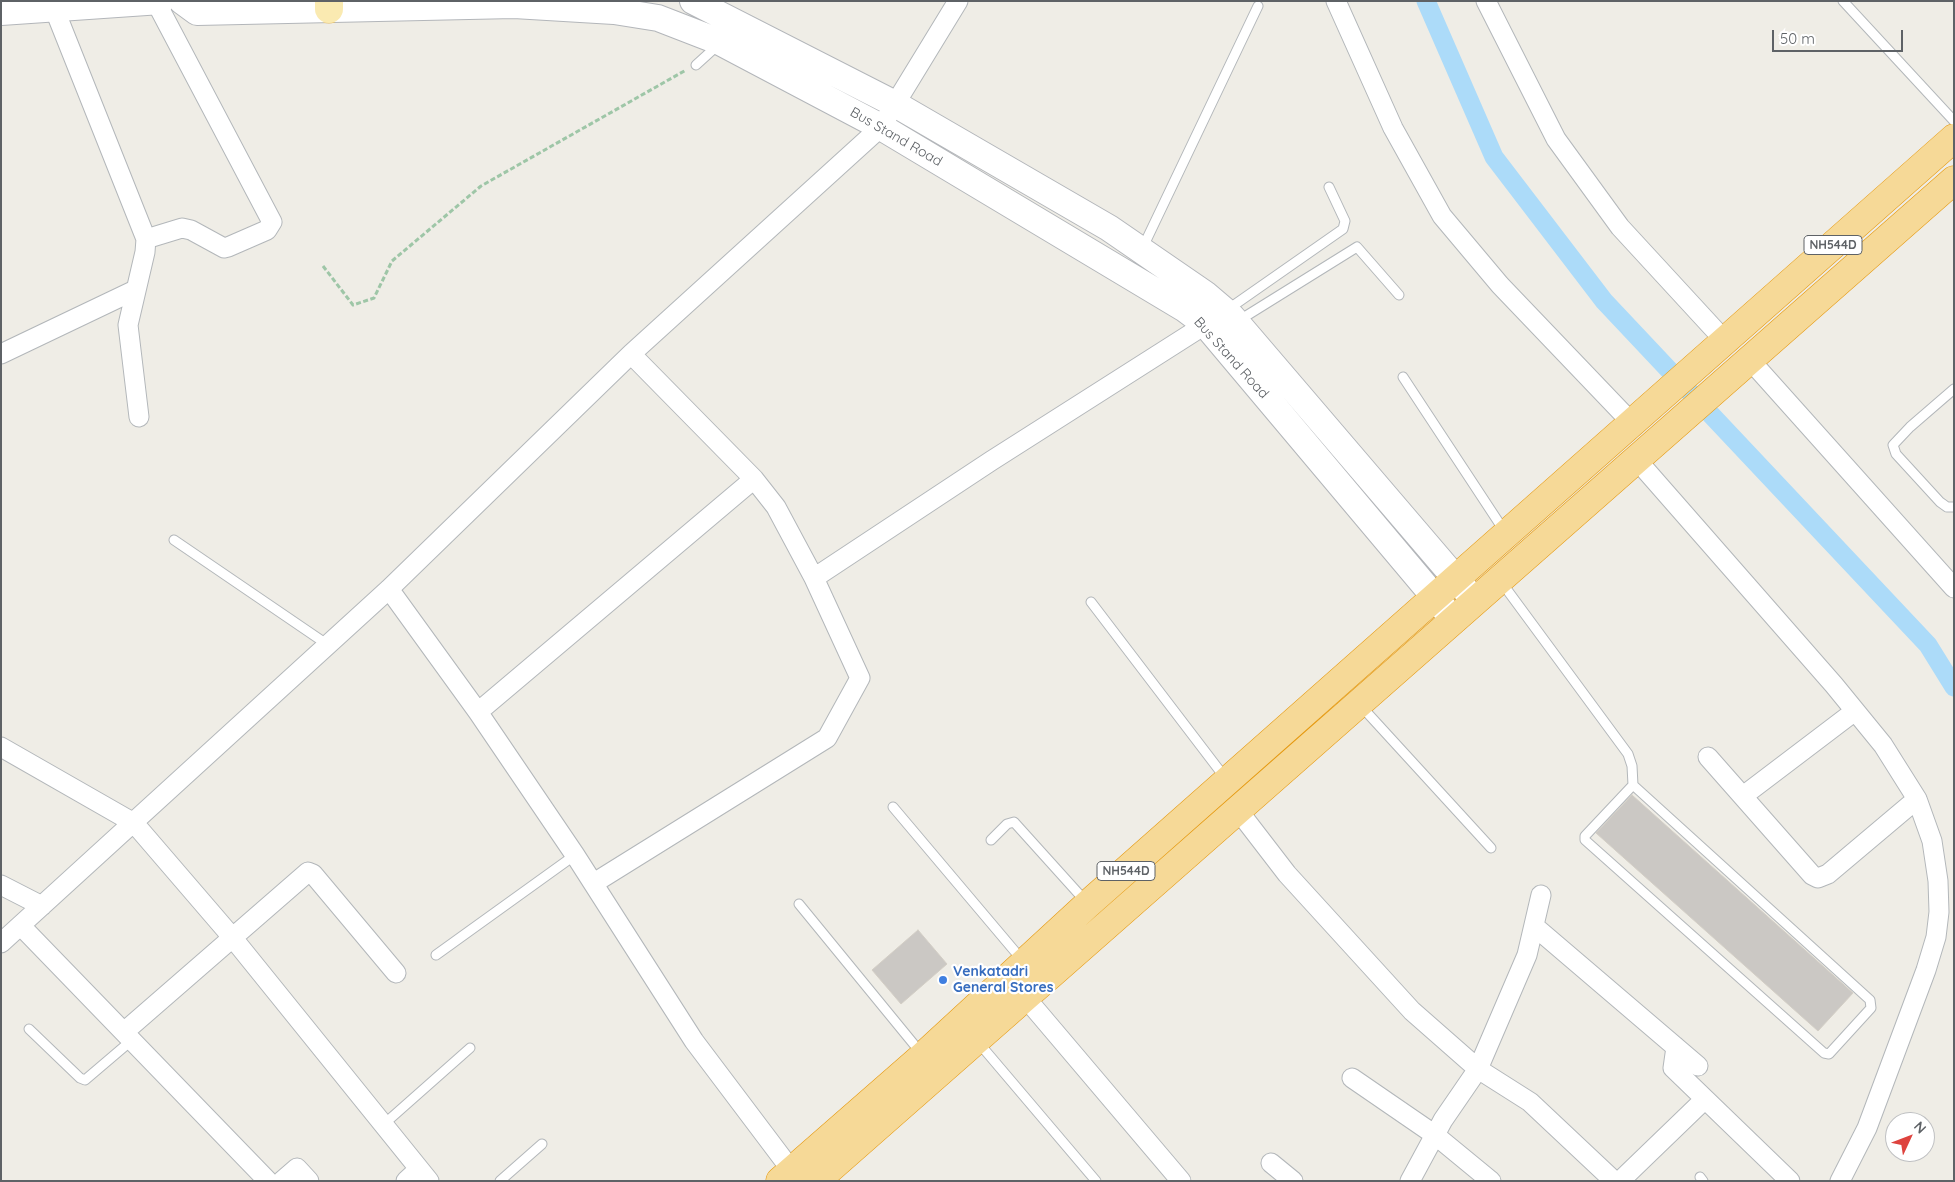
<!DOCTYPE html>
<style>
body{margin:0}
#map{position:relative;width:1955px;height:1182px;overflow:hidden;background:#efede6;font-family:Quicksand,sans-serif}
canvas{display:block}
.frame{position:absolute;inset:0;border:2px solid #5e6266;pointer-events:none}
.north{position:absolute;left:1885px;top:1112px;width:50px;height:50px;box-sizing:border-box;background:#fff;border:1px solid #bfc0c2;border-radius:50%;rotate:47deg;font-size:14px;font-weight:700;line-height:20px;text-align:center;color:#5e6266}
.north::after{content:'';display:block;margin:auto;width:18px;height:22px;background:#de433e;clip-path:polygon(50% 0,100% 100%,50% 72%,0 100%)}
.scale{position:absolute;left:1772px;top:30px;width:131px;height:22px;box-sizing:border-box;border:2px solid #5e6266;border-top:0;padding-left:6px;font-size:15px;line-height:18px;white-space:nowrap;color:#5e6266;-webkit-text-stroke:4px #fff;paint-order:stroke}
</style>
<div id="map">
<canvas width="1955" height="1182"></canvas>
<div class="frame"></div>
<div class="north">N</div>
<div class="scale">50 m</div>
</div>
<script>
const g = document.querySelector('canvas').getContext('2d');
g.lineJoin = 'round';
function shape(rows) {
  const path = new Path2D();
  for (const r of rows) {
    path.moveTo(r[0], r[1]);
    for (let i = 2; i < r.length; i += 2) path.lineTo(r[i], r[i + 1]);
  }
  return path;
}
function trace(path, color, width, dash) {
  g.strokeStyle = color;
  g.lineWidth = width;
  g.lineCap = dash ? 'butt' : 'round';
  g.setLineDash(dash || []);
  g.stroke(path);
}
function fill(path, color) {
  g.fillStyle = color;
  g.fill(path, 'evenodd');
}
function label(font, color, halo, rows, align = 'center') {
  g.font = font + ' Quicksand,sans-serif';
  g.lineWidth = 4.5;
  g.setLineDash([]);
  g.textBaseline = 'middle';
  g.strokeStyle = halo;
  g.fillStyle = color;
  for (const [text, x, y, turn = 0] of rows) {
    g.save();
    g.translate(x, y);
    g.rotate((+turn || 0) * Math.PI / 180);
    g.textAlign = isNaN(turn) ? turn : align;
    if (halo) g.strokeText(text, 0, 0);
    g.fillText(text, 0, 0);
    g.restore();
  }
}
trace(shape([
 [1426,1,1494,157,1604,301,1928,645,1954,687]
]), '#acdbf9', 19);
const building = shape([
 [1632,795,1853,993,1818,1031,1596,833,1632,795],
 [918,930,947,964,901,1004,872,970,918,930]
]);
fill(building, '#cbc8c4');
trace(building, '#d3cec5', 1);
const lane = shape([
 [1843,1,1954,121],
 [696,65,718,45],
 [1143,247,1258,6],
 [1227,310,1343,229,1345,221,1329,187],
 [1238,321,1357,247,1399,295],
 [1403,377,1505,532],
 [1954,389,1910,427,1893,445,1896,454,1940,502,1947,507,1954,507],
 [174,540,328,645],
 [1502,583,1628,754,1632,766,1633,785],
 [1091,602,1226,779],
 [1361,706,1491,848],
 [1633,785,1870,1000,1871,1008,1829,1054,1824,1053,1585,840,1585,836,1633,785],
 [893,807,1023,961],
 [991,840,1007,824,1014,822,1087,903],
 [799,904,921,1053],
 [436,955,575,855],
 [29,1029,80,1078,85,1080,132,1040],
 [978,1042,1096,1181],
 [383,1125,470,1048],
 [1700,1177,1703,1181],
 [500,1181,542,1144]
]);
const street = shape([
 [958,1,881,127,631,354,754,479,776,507,814,578,991,461,1214,319],
 [1336,1,1393,128,1442,216,1500,285,1632,423],
 [1486,1,1556,139,1620,227,1725,341],
 [54,8,146,239,145,252,128,325,139,417],
 [146,239,182,228,191,230,224,248,228,247,267,230,272,222,156,2],
 [1,354,135,290],
 [1750,360,1954,588],
 [1636,459,1834,685,1883,745,1917,799,1932,841,1938,881,1939,912,1936,937,1926,970,1867,1128,1840,1181],
 [389,589,478,712,575,855,694,1041,792,1171],
 [478,712,754,479],
 [1,747,134,823,232,937,429,1181],
 [1708,757,1812,875,1818,878,1828,874,1917,799],
 [1743,796,1855,711],
 [1237,809,1287,874,1412,1011,1478,1069,1443,1120,1410,1181],
 [594,883,827,738,860,678,814,578],
 [1,885,42,906],
 [1541,895,1527,955,1478,1069,1530,1102,1614,1181],
 [21,926,268,1181],
 [1534,926,1698,1066],
 [1,943,389,589,631,354],
 [1025,997,1181,1181],
 [124,1032,308,872,313,874,396,973],
 [1676,1047,1673,1068,1790,1181],
 [1352,1078,1435,1135,1491,1181],
 [1271,1163,1293,1181],
 [282,1181,297,1168,309,1181],
 [406,1181,419,1169],
 [1620,1181,1705,1099]
]);
const secondary = shape([
 [182,1,197,12,514,5,614,11,658,18,720,42,881,127,1185,309,1205,324,1453,619],
 [693,1,895,104,1109,228,1205,294,1232,317,1474,600],
 [1,12,161,1]
]);
const primary = shape([
 [329,1,329,9]
]);
const highway = shape([
 [780,1181,923,1056,1088,904,1954,138],
 [816,1181,1954,180]
]);
trace(lane, '#b3b7ba', 11);
trace(street, '#b3b7ba', 21);
trace(secondary, '#b3b6ba', 28);
trace(primary, '#e8be66', 29);
trace(highway, '#e59910', 29);
trace(shape([
 [323,266,353,305,374,298,392,261,481,186,686,70]
]), '#9ec6a7', 3, [5, 2.5]);
trace(lane, '#fff', 9);
trace(street, '#fff', 19);
trace(secondary, '#fff', 26);
trace(primary, '#faeab1', 28);
trace(highway, '#f6d997', 28);
for (const [x, y, r, color] of [
 [943,980,5,"#3f7fe0"]
]) {
  const dot = new Path2D();
  dot.arc(x, y, r, 0, 2 * Math.PI);
  g.fillStyle = color;
  g.fill(dot);
  trace(dot, '#fff', 2);
}
for (const [x, y, w] of [
 [1833,245,58],
 [1126,871,58]
]) {
  const box = new Path2D();
  box.roundRect(x - w / 2, y - 9.5, w, 19, 4);
  g.fillStyle = '#fff';
  g.fill(box);
  trace(box, '#5e6266', 1);
}
label('bold 12px', '#5e6266', null, [
 ["NH544D",1833,245],
 ["NH544D",1126,871]
]);
label('14px', '#5e6266', '#fff', [
 ["Bus Stand Road",896,137,30],
 ["Bus Stand Road",1231,358,48]
]);
label('bold 14px', '#366cbe', '#fff', [
 ["Venkatadri",953,972],
 ["General Stores",953,988]
], 'left');
</script>
